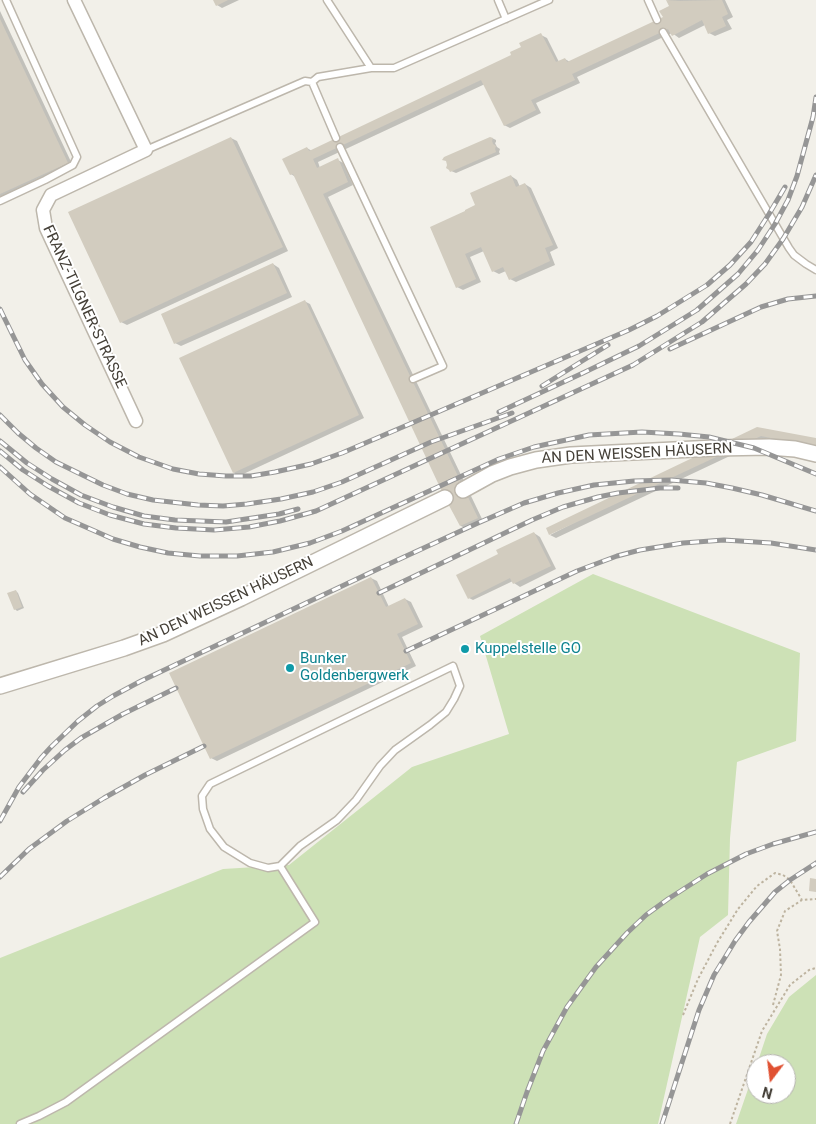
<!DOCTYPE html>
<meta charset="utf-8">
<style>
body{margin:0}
#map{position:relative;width:816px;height:1124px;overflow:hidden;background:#f2f0e9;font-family:Roboto,sans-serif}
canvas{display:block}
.north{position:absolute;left:746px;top:1054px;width:50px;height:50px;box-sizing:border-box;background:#fff;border:1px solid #b5b3af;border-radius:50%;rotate:195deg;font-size:14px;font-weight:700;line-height:20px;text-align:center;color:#454038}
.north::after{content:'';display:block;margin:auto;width:18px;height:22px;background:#e05132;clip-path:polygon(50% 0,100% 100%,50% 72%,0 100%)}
</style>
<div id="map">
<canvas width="816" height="1124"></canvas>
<div class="north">N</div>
</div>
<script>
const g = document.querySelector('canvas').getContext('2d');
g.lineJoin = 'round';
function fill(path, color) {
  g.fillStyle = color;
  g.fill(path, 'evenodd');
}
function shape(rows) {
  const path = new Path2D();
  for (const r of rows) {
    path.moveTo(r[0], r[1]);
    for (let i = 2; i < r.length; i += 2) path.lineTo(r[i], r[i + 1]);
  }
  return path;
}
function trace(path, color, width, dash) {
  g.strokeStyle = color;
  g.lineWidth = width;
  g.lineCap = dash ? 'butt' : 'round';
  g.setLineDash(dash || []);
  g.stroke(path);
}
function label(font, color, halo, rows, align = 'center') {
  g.font = font + ' Roboto,sans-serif';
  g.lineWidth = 4;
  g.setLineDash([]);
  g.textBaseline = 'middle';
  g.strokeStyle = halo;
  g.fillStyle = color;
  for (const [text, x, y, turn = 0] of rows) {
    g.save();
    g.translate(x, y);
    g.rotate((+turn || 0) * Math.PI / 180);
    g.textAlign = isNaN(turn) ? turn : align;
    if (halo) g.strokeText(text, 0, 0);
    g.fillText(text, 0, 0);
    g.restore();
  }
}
fill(shape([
 [593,574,800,653,796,741,737,762,730,838,728,915,700,937,658,1124,0,1124,0,958,223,869,289,865,412,767,509,734,480,636],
 [816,975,816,1124,736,1124,756,1066,756,1094,786,1094,786,1064,757,1064,767,1034,789,997]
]), '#cde1b6');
fill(shape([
 [214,0,239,0,222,8,217,5],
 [668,0,725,0,733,17,727,20,732,29,715,36,709,33,705,25,679,38,672,33,577,77,580,83,536,103,541,113,510,128,504,125,485,84,318,162,320,168,338,160,343,163,353,185,328,197,483,521,467,529,461,526,297,178,291,174,307,148,312,151,513,56,541,35,547,38,559,62,565,59,570,62,665,18,670,6],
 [0,11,73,166,0,200],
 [231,138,237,141,288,251,127,325,121,322],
 [492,138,496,140,496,142,495,143,497,147,500,149,499,152,500,154,456,173,451,171],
 [511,176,517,180,520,187,525,184,531,188,558,248,550,252,555,265,516,282,510,279,506,271,499,274,493,271,484,251,470,257,481,282,463,290,457,287,431,228,477,206],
 [273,264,279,268,292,297,181,346,175,343],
 [304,301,310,304,364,418,239,476,234,473],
 [758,428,816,439,816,448,768,438,556,538,550,535],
 [534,533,540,537,556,569,520,587,514,583,513,581,473,600,469,598,500,555],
 [371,578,377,581,389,607,405,599,411,602,423,627,402,637,416,666,217,761,211,758],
 [16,591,18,593,24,608,17,611,15,609]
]), '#0003');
fill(shape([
 [213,0,228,0,216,6],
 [666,0,680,1,722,0,728,14,722,17,726,26,708,34,702,20,672,36,668,29,572,74,575,80,531,100,536,110,504,126,481,80,313,159,317,168,338,158,348,182,323,194,478,518,460,526,445,498,293,174,290,175,282,159,307,147,309,151,511,55,510,52,521,47,519,43,541,33,556,62,565,58,567,62,663,17,659,11,669,6],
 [0,19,68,163,0,194],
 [231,137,283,247,120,323,68,212],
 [490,137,493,138,492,141,493,144,496,146,495,149,496,152,450,172,449,170,446,168,447,165,446,161,442,160,444,157],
 [511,175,516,187,525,183,553,245,545,248,550,261,509,280,503,267,492,272,481,247,465,254,476,279,456,288,430,227,465,211,465,210,475,205,470,193],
 [273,263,287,293,174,344,161,314],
 [305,300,359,415,233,473,179,358],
 [757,427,816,438,816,447,761,436,549,535,546,528],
 [534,532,551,566,513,584,510,578,468,599,456,575,498,554,496,550],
 [371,577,386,607,405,598,418,624,397,634,411,663,210,759,169,673],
 [16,590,22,607,14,610,7,593],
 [468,643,471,649,461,654,459,648],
 [810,878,816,879,816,892,809,891]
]), '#d2ccbf');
const service = shape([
 [327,0,371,68,394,68,549,0],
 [498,0,506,19],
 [648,0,657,20],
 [663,32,789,248,794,255,806,264,816,270],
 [336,138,312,82,318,77,371,68],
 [340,147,443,366,413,379],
 [146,150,305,81,312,82],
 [0,201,45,180,73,165,77,157,6,0],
 [453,666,460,686,454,699,446,712,430,725,395,750,380,766,356,800,337,820,300,846,280,866,268,868,250,863,224,847,210,829,203,809,202,796,210,784,453,666],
 [20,1124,39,1116,66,1102,315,922,280,866]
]);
const minor = shape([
 [74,0,146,150,51,195,43,210,46,228,136,421]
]);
const tertiary = shape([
 [463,490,492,474,510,467,536,460,571,455,715,448,769,447,795,449,816,454],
 [0,686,124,648,163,634,241,598,445,498]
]);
trace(service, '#bdb7ac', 9);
trace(minor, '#bdb7ac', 15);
trace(tertiary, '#bdb7ac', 18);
trace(shape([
 [773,1005,781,975,780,949,777,931,785,911,802,900,816,899],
 [683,1015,698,979,717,943,738,909,757,886,775,873,783,875,790,880,802,900],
 [730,1124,762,1031,790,985,809,970,816,968]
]), '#bdb39f', 2, [2.5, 2.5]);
trace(service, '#fff', 6);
trace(minor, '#fff', 12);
trace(tertiary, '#fff', 15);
const rail = shape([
 [0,309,25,360,42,384,63,407,85,425,110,442,139,457,173,469,199,474,226,476,251,476,275,472,311,464,342,453,629,330,657,316,707,285,730,265,751,242,769,214,785,187],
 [670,349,761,307,788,299,816,296],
 [542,386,608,345],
 [499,412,585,372,639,346,697,310,738,274,758,250,775,224,788,200,797,176,813,117,816,97],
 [0,415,18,433,36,448,56,462,103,485,127,494,153,500,198,505,223,506,247,504,281,499,313,492,342,482,431,442,512,413],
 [0,441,27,463,52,479,81,495,113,507,144,516,175,520,226,522,279,514,298,509],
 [0,451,23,470,48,486,79,503,110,515,144,524,176,528,214,530,249,527,280,521,316,511,633,365,702,322,746,284,765,264,783,239,802,207,816,175],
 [0,467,30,494,65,518,88,528,113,539,140,547,168,553,200,556,237,556,273,552,310,543,342,531,499,459,534,447,589,435,642,432,679,434,709,437,754,448,816,474],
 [379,593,532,520,563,507,598,497,618,493,660,488,678,488],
 [406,651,577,571,617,556,640,550,683,543,724,540,771,543,816,550],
 [23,792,43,770,65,750,81,738,123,714,176,688],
 [0,821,19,787,41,758,51,747,78,721,97,706,113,696,141,681,378,569,478,523,524,503,558,493,594,485,634,481,671,480,706,483,732,488,762,495,816,511],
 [0,877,29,849,67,821,104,798,145,775,204,746],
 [516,1124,527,1092,543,1051,567,1007,596,967,627,933,646,915,668,899,707,874,746,854,773,844,816,832],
 [662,1124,699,1010,714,975,724,959,735,941,749,922,775,892,790,880,816,863]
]);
trace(rail, '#969696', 5);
trace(rail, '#fff', 3, [9]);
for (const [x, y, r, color] of [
 [465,649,5,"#0f9aa8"],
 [290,668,5,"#0f9aa8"]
]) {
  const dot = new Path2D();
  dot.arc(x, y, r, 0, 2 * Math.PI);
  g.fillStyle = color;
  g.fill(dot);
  trace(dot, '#fff', 2);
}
label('15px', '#454038', '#fff', [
 ["FRANZ-TILGNER-STRASSE",84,307,65],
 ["AN DEN WEISSEN HÄUSERN",637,454,-3],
 ["AN DEN WEISSEN HÄUSERN",226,602,-25]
]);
label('15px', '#0d838f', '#fff', [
 ["Kuppelstelle GO",475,649],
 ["Bunker",300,659],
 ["Goldenbergwerk",300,676]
], 'left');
</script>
